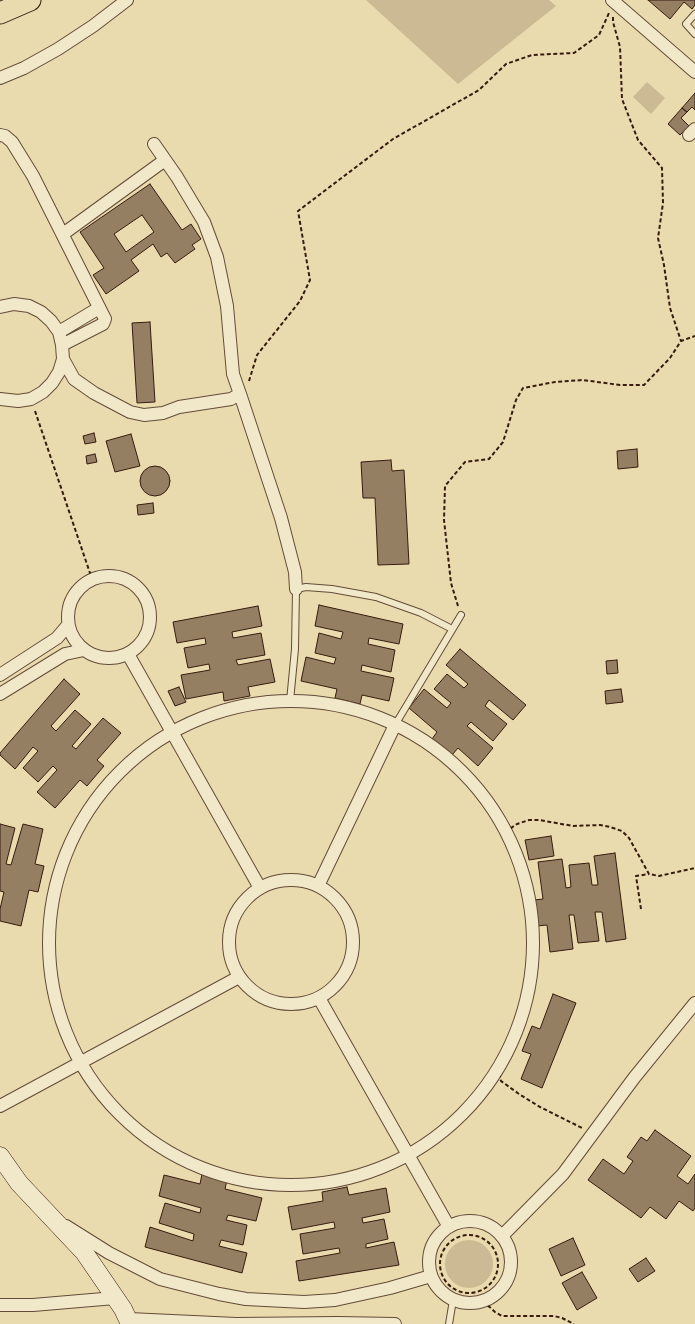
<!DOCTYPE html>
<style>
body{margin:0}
canvas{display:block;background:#e9dbae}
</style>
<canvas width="695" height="1324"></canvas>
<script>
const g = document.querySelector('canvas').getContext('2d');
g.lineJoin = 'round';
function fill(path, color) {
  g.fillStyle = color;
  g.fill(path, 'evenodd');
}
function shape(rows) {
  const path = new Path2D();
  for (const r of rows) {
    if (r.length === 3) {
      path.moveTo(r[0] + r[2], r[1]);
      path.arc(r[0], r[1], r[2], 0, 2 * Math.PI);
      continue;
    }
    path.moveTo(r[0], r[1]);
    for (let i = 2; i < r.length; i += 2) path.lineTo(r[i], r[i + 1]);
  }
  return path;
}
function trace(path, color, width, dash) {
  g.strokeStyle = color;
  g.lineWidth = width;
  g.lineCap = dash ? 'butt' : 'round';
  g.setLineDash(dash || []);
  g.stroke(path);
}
fill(shape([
 [366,0,549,0,556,6,458,84],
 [647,82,665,98,651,114,633,97],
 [469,1264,24]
]), '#cbba93');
const building = shape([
 [648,0,695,0,695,5,692,9,684,2,670,19,648,0],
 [695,93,695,110,692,107,687,112,682,108,695,93],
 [682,108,687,112,681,118,689,126,680,135,668,124,682,108],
 [150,184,182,230,191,224,201,239,192,245,195,249,175,263,167,253,161,257,153,244,131,260,139,271,106,294,93,275,104,268,80,232,150,184],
 [142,215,154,232,126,252,114,234,142,215],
 [150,322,155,402,137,403,132,323,150,322],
 [94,433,96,442,85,444,83,436,94,433],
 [131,434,140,466,115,472,106,441,131,434],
 [637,449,638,467,618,469,617,451,637,449],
 [95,454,97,462,87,464,86,456,95,454],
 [391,460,392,471,404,470,409,564,378,565,375,498,363,498,361,462,391,460],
 [155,481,15],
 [153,503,154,513,138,515,137,505,153,503],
 [319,605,403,624,399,644,369,638,368,644,395,650,391,672,362,665,361,671,394,678,389,701,362,695,360,704,335,698,337,689,301,681,306,657,334,664,336,658,315,653,319,633,341,639,343,632,315,626,319,605],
 [258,606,262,626,232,632,233,638,261,633,265,655,236,660,238,665,270,659,275,682,248,687,250,696,224,701,223,692,186,699,181,675,210,670,209,664,188,668,184,648,206,644,205,638,177,643,173,622,258,606],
 [460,649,526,705,513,720,489,700,485,706,507,724,493,741,471,722,467,726,493,748,478,766,458,748,452,755,432,739,437,732,409,708,424,689,447,708,451,703,434,689,447,674,464,688,468,684,446,665,460,649],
 [617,660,618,673,607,674,606,661,617,660],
 [64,679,80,694,51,726,56,731,75,710,91,724,72,746,76,749,103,718,121,733,97,760,104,766,87,786,80,780,55,808,37,792,57,770,53,766,38,782,23,768,38,751,33,747,15,769,0,755,0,753,64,679],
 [179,687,186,702,175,706,168,691,179,687],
 [621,689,623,702,606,704,605,691,621,689],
 [0,824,15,828,6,864,11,865,23,824,43,829,35,864,44,866,38,892,29,890,21,926,0,921,0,909,4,892,0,891,0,824],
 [551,836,554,856,529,860,525,840,551,836],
 [615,853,626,939,606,942,602,912,595,912,599,941,578,943,574,915,569,915,573,949,550,952,547,925,537,926,534,900,543,899,538,862,562,859,566,888,571,887,569,865,589,863,592,885,598,885,594,856,615,853],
 [553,994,576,1003,542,1088,521,1079,531,1054,522,1051,532,1026,540,1029,553,994],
 [655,1130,691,1156,677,1176,688,1184,695,1174,695,1208,693,1211,679,1201,666,1219,650,1207,641,1218,588,1180,603,1159,624,1174,633,1161,627,1157,641,1137,647,1141,655,1130],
 [202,1174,227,1180,225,1189,262,1198,256,1221,228,1215,226,1220,247,1225,243,1245,221,1240,219,1246,247,1253,242,1273,145,1247,150,1227,193,1241,194,1234,159,1223,165,1203,200,1213,201,1208,159,1196,164,1175,200,1184,202,1174],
 [347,1187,349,1195,386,1188,390,1212,362,1218,363,1223,384,1219,388,1239,366,1244,366,1248,394,1242,399,1265,299,1281,296,1261,340,1253,339,1248,303,1254,300,1234,335,1228,334,1222,292,1230,288,1207,323,1201,322,1192,347,1187],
 [573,1238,585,1265,561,1276,549,1249,573,1238],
 [646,1258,655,1271,638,1282,629,1269,646,1258],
 [582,1272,597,1298,577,1310,562,1283,582,1272]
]);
fill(building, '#947f62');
trace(building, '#371b0f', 1);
const service = shape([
 [695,14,686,24,695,34],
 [290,701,295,649,296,589,306,587,332,589,376,597,421,613,452,629],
 [395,725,461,615],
 [449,1324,453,1300]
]);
const minor = shape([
 [612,0,695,72],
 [0,78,24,68,58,49,93,26,127,0],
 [0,135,5,136,12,142,33,176,105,319,103,324,62,345],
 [689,135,695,129],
 [154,144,177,177,204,222,217,257,227,306,233,374,240,394],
 [63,234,165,160],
 [0,307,14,304,29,306,41,312,51,321,59,332,62,345,63,359,59,372,52,383,43,392,31,399,18,401,0,399],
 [59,332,99,308],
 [63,359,74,379,94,393,130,412,144,415,163,413,179,407,231,399,240,394,281,518,295,572,296,589],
 [109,617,41],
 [128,654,260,888],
 [0,675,57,638,68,625],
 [0,694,65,654,84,650],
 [291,943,242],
 [291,942,62],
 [318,886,395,725],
 [319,998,449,1227],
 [0,1106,239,977],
 [470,1262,41],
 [66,1226,109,1253,160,1279,219,1294,246,1299,304,1302,335,1300,390,1288,431,1276],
 [502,1236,563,1174,634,1078,695,1003],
 [0,1305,33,1305,115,1298],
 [129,1319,236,1324,338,1323,395,1324]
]);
const secondary = shape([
 [0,1156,19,1183,84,1252,123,1309,130,1324]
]);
const trunk = shape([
 [0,13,30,0]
]);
trace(service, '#644b37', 8);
trace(minor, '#644b37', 14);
trace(secondary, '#371b0f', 19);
trace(trunk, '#371b0f', 23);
trace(shape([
 [613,17,613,22,620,47,622,99,638,140,662,168,663,203,658,238,664,265,670,308,681,341],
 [249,381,257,355,300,301,310,280,298,211,393,139,479,90,506,64,532,55,574,53,599,35,609,13],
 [35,411,92,579],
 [458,606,451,583,444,520,445,486,465,462,489,459,503,442,516,400,523,388,555,382,583,380,620,385,644,385,670,358,681,341,695,336],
 [505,832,517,824,529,820,539,820,573,826,600,825,610,827,622,831,629,838,649,874,659,876,695,868],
 [641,909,636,876,649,874],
 [498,1067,501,1081,519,1094,540,1107,582,1128],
 [469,1264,29],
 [483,1301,495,1312,502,1316,554,1316,562,1318,574,1324]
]), '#371b0f', 2, [4, 2.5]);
trace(service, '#f1e8ca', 6);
trace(minor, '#f1e8ca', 12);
trace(secondary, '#f1e8ca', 18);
trace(trunk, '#e9dbae', 21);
</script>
